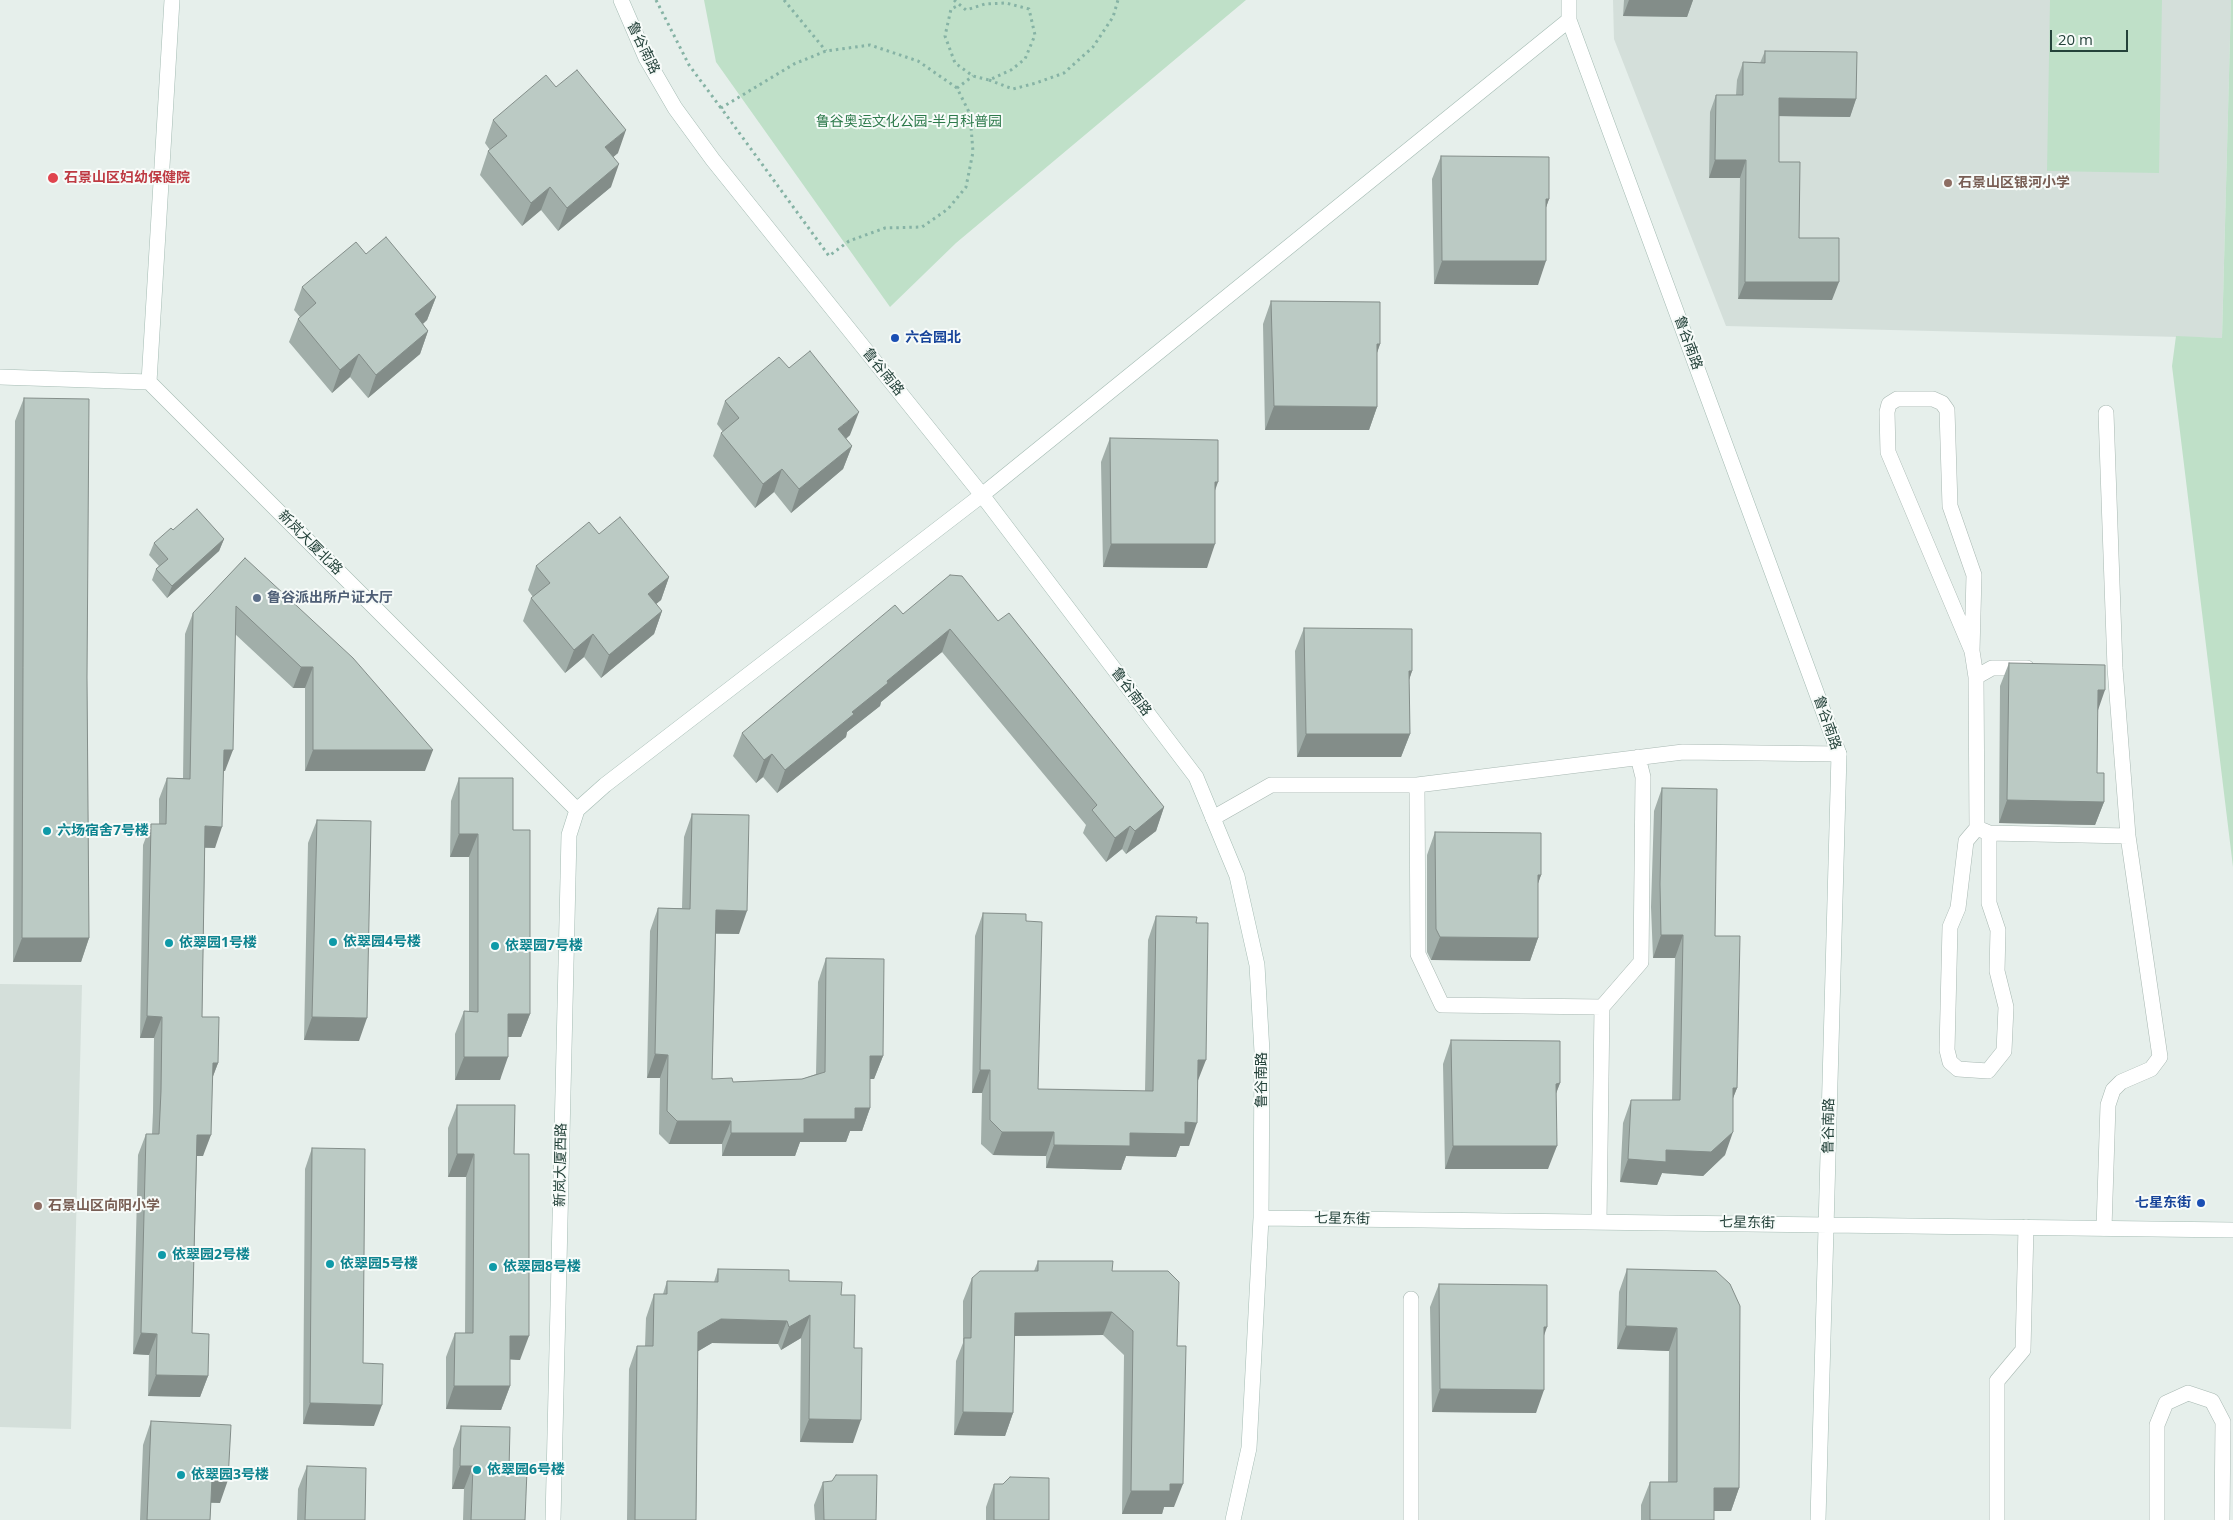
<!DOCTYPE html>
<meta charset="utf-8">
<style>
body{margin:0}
#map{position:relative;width:2233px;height:1520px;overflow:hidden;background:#e6efeb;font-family:"Open Sans",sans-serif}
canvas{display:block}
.scale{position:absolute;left:2050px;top:30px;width:78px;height:22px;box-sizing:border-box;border:2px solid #24423a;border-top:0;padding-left:6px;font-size:15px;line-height:18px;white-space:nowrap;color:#24423a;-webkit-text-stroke:4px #f7fbf9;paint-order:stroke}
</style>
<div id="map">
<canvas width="2233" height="1520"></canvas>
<div class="scale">20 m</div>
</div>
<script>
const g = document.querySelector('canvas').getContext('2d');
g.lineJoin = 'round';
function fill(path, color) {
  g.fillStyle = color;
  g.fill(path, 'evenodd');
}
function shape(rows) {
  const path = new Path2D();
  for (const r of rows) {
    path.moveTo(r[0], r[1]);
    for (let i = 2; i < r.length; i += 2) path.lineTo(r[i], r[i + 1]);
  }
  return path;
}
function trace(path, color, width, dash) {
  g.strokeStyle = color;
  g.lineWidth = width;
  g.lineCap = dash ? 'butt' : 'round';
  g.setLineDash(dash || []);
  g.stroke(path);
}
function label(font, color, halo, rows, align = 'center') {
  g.font = font + ' "Open Sans","Noto Sans SC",sans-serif';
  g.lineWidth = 4;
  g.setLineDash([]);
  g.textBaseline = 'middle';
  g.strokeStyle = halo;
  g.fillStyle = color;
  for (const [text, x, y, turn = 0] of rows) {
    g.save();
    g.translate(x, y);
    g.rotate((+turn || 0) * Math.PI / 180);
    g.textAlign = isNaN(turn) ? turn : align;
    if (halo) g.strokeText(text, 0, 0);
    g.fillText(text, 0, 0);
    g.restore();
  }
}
fill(shape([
 [1613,0,2231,0,2222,338,1726,326,1614,39],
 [0,984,82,985,71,1429,0,1427]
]), '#d4dfda');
fill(shape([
 [704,0,1246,0,956,243,890,307,716,62],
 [2050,0,2162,0,2159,173,2047,171],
 [2231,0,2233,0,2233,867,2172,366,2176,336,2222,338]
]), '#bfe0c8');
const street = shape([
 [1972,651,1974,575,1950,506,1947,410,1942,403,1933,399,1897,399,1889,404,1887,412,1888,452,1972,651,1976,677],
 [2027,668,1992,668,1976,677,1977,828,1989,833,2128,836],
 [1417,785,1418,954,1442,1005,1602,1007],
 [1213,818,1271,785,1417,785,1683,752,1839,754],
 [1977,828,1966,841,1958,908,1950,927,1947,1050,1950,1062,1958,1069,1988,1071,2004,1051,2006,1007,1997,971,1998,930,1989,903,1989,833],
 [1599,1221,1602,1007,1641,962,1643,777,1638,757],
 [2104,1228,2108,1105,2113,1090,2121,1082,2151,1069,2160,1057,2128,836,2115,668,2106,413],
 [1411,1299,1411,1520],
 [1997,1520,1997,1381,2023,1350,2026,1227],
 [2157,1520,2157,1425,2166,1403,2188,1393,2212,1401,2223,1422,2222,1520]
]);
const secondary = shape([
 [621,0,646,58,675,108,713,160,982,495,1196,777,1237,876,1257,965,1262,1052,1261,1218,1249,1448,1233,1520],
 [1569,0,1569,20,1839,754,1818,1520],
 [0,377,149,382,577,810],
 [149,382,172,0],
 [577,810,605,785,982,495,1569,20],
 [1261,1218,2233,1230],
 [553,1520,569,835,577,810]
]);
trace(street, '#a8b8b2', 16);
trace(secondary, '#a4bbb3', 16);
trace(shape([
 [656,0,689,65,721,108],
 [784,0,826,51],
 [954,0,966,10,985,4,1006,3,1029,9,1035,35,1025,59,1011,70,989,80,973,76,955,63,945,36,951,9,959,5],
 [989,80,1013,89,1036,83,1064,73,1093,47,1113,17,1118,0],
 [957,88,918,61,870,45,826,51,794,64,721,108,829,256,849,241,885,228,922,227,948,209,966,187,973,152,970,114,957,88,973,76]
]), '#86b3a5', 3, [2.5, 4]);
trace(street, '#fff', 15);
trace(secondary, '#fff', 15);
fill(shape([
 [1624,0,1693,0,1687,17,1623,16],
 [1765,51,1856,99,1850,117,1779,116,1779,162,1799,238,1832,300,1738,299,1740,178,1709,178,1710,112,1716,95,1736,95,1737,80,1743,62,1760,63],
 [556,87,618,153,613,157,611,187,558,231,541,210,522,226,480,175,488,151,490,150,485,143,493,120],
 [1441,156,1549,199,1546,207,1538,285,1434,284,1432,179],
 [366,254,436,297,427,320,423,324,428,331,420,354,368,398,350,377,332,393,289,342,298,319,300,317,294,310,302,287],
 [1271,301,1380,344,1377,353,1377,407,1369,430,1265,430,1263,324],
 [789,368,850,435,846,439,852,446,843,469,791,513,774,492,755,508,713,456,721,433,723,432,717,424,725,401],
 [24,398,87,677,89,938,81,962,13,962,15,421],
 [1110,438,1215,491,1207,568,1103,567,1101,462],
 [173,530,224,539,219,551,167,598,152,580,156,569,159,566,149,555,154,543],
 [599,534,669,577,661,600,656,604,662,611,654,634,601,678,584,657,565,673,523,621,531,598,533,597,528,590,536,566],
 [245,558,425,771,305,771,305,688,293,688,235,634,225,771,223,771,215,848,205,848,202,1017,218,1063,212,1079,203,1156,197,1156,192,1333,208,1376,200,1397,148,1396,149,1355,133,1354,138,1155,146,1134,152,1134,153,1112,154,1038,140,1038,143,845,151,824,159,824,159,799,167,778,183,778,185,634,193,613],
 [903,614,998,621,1164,807,1156,831,1126,854,1122,849,1106,862,1083,833,1086,825,942,652,881,702,880,706,847,732,846,737,777,793,763,777,756,783,733,756,742,733],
 [1304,628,1412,671,1409,680,1410,734,1401,757,1297,757,1295,651],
 [2009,663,2097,711,2097,773,2104,802,2095,825,1999,823,2000,686],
 [459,778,513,830,530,1014,521,1037,508,1037,500,1080,455,1080,455,1034,464,1011,469,1011,469,857,450,857,451,801],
 [1662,788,1715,936,1737,1088,1733,1098,1725,1155,1703,1176,1662,1173,1657,1185,1620,1182,1623,1123,1631,1100,1672,1100,1675,958,1653,958,1651,907,1654,811],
 [692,814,739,934,716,934,712,1079,733,1082,802,1079,816,1074,818,982,826,958,883,1056,874,1079,870,1079,870,1108,862,1131,850,1131,846,1142,800,1142,795,1156,722,1156,722,1144,669,1144,659,1134,660,1078,647,1078,650,931,658,908,682,908,684,837],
 [317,820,359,1041,304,1040,308,843],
 [1435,832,1541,875,1538,883,1538,938,1530,961,1431,960,1427,952,1427,855],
 [983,913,1026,921,1038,1089,1145,1091,1148,940,1156,916,1198,1081,1189,1146,1180,1146,1176,1157,1126,1156,1121,1170,1046,1168,1046,1156,993,1155,981,1144,982,1093,972,1093,975,936],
 [1451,1040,1560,1083,1556,1093,1548,1169,1445,1169,1443,1064],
 [457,1105,514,1154,520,1360,510,1359,510,1386,501,1410,446,1409,446,1357,455,1333,465,1333,466,1177,448,1177,448,1128],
 [312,1148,363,1363,374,1426,303,1424,305,1169],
 [1038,1261,1112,1271,1168,1271,1174,1507,1164,1507,1162,1514,1122,1514,1124,1355,1103,1335,1014,1336,1013,1413,1005,1436,954,1435,956,1361,963,1343,963,1301,972,1278,1034,1271],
 [718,1269,789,1281,841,1295,853,1443,800,1442,801,1338,781,1350,778,1344,712,1343,698,1351,696,1520,627,1520,629,1369,637,1346,645,1346,646,1318,654,1294,663,1294,667,1281,714,1282],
 [1627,1269,1716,1271,1739,1488,1731,1511,1714,1511,1714,1520,1641,1520,1641,1505,1650,1482,1668,1482,1669,1351,1617,1349,1619,1292],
 [1439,1284,1544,1336,1536,1413,1432,1412,1430,1307],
 [151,1421,220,1503,211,1503,210,1520,140,1520,143,1445],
 [461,1426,509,1470,525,1520,463,1520,464,1489,452,1489,453,1449],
 [307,1466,365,1520,297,1520,298,1489],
 [823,1482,876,1520,815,1520,814,1505],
 [994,1484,1049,1520,986,1520,986,1507]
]), '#a1aea9');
fill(shape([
 [1629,0,1693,0,1687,17,1623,16],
 [1779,98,1856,99,1850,117,1773,116],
 [626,130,618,153,597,171,605,147],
 [1715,160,1746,160,1740,178,1709,178],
 [619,164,611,187,558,231,567,208],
 [550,187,541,210,522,226,531,203],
 [1546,199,1549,199,1541,222],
 [1442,261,1546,261,1538,285,1434,284],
 [1745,282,1839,282,1832,300,1738,299],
 [436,297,427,320,407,338,415,314],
 [428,331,420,354,368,398,376,375],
 [1377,344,1380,344,1372,367],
 [359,354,350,377,332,393,340,370],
 [1274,406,1377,407,1369,430,1265,430],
 [859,412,850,435,830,452,838,429],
 [852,446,843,469,791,513,799,489],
 [782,469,774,492,755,508,763,484],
 [1215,482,1218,482,1210,505],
 [224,539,219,551,167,598,172,586],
 [1111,544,1215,544,1207,568,1103,567],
 [669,577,661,600,640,617,648,594],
 [662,611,654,634,601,678,609,655],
 [950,629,942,652,881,702,880,706,847,732,846,737,777,793,785,770,852,712,887,681],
 [593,634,584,657,565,673,574,650],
 [301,667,313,667,305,688,293,688],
 [1409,671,1412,671,1404,695],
 [2098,690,2105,690,2097,713],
 [1306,734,1410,734,1401,757,1297,757],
 [224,750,233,750,225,771,216,771],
 [313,750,433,750,425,771,305,771],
 [772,754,763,777,756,783,764,760],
 [2007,800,2104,802,2095,825,1999,823],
 [1164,807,1156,831,1126,854,1135,831],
 [205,826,222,827,215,848,198,847],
 [1130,826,1122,849,1106,862,1115,838],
 [459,834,478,834,469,857,450,857],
 [1538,875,1541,875,1533,898],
 [716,910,747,911,739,934,708,933],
 [1661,935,1683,935,1675,958,1653,958],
 [1440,937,1538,938,1530,961,1431,960],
 [22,938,89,938,81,962,13,962],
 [508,1014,530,1014,521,1037,500,1037],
 [147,1016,162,1017,154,1038,140,1038],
 [312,1017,367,1018,359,1041,304,1040],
 [655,1054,668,1055,660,1078,647,1078],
 [870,1056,883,1056,874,1079,862,1079],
 [464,1057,508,1057,500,1080,455,1080],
 [1198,1060,1206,1060,1197,1083],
 [213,1063,218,1063,210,1084],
 [980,1070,990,1070,982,1093,972,1093],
 [1560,1083,1551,1107,1556,1084],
 [1733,1088,1737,1088,1728,1111],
 [855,1108,870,1108,862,1131,850,1131,846,1142,800,1142,795,1156,722,1156,731,1133,804,1119],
 [677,1121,731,1121,722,1144,669,1144],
 [1185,1122,1197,1123,1189,1146,1180,1146,1176,1157,1126,1156,1121,1170,1046,1168,1054,1145],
 [1002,1132,1054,1132,1046,1156,993,1155],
 [1733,1132,1725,1155,1703,1176,1662,1173,1657,1185,1620,1182,1628,1159,1666,1150],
 [197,1135,211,1135,203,1156,190,1156],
 [1453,1146,1557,1146,1548,1169,1445,1169],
 [457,1154,474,1154,466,1177,448,1177],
 [1112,1312,1103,1335,1006,1336,1015,1313],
 [810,1315,801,1338,781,1350,789,1327],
 [721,1319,787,1321,778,1344,712,1343,690,1356,698,1332],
 [1626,1326,1677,1328,1669,1351,1617,1349],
 [1544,1327,1547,1327,1539,1350],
 [141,1333,157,1334,149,1355,133,1354],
 [510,1336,529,1336,520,1360,502,1359],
 [156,1375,208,1376,200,1397,148,1396],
 [454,1386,510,1386,501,1410,446,1409],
 [1440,1389,1544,1390,1536,1413,1432,1412],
 [310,1403,382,1405,374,1426,303,1424],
 [963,1412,1013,1413,1005,1436,954,1435],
 [809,1419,861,1420,853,1443,800,1442],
 [460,1466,473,1466,464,1489,452,1489],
 [212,1479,228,1480,220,1503,204,1502],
 [1170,1484,1183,1484,1174,1507,1164,1507,1162,1514,1122,1514,1131,1491],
 [1714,1488,1739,1488,1731,1511,1706,1511]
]), '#838d89');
const building = shape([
 [1765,51,1857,52,1856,99,1779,98,1779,162,1800,162,1799,238,1839,238,1839,282,1745,282,1746,160,1715,160,1716,95,1743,95,1743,62,1765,63,1765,51],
 [577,70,626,130,605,147,619,164,567,208,550,187,531,203,488,151,507,136,493,120,546,75,556,87,577,70],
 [1441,156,1549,157,1549,199,1546,199,1546,261,1442,261,1441,156],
 [386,237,436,297,415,314,428,331,376,375,359,354,340,370,298,319,316,303,302,287,356,242,366,254,386,237],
 [1271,301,1380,302,1380,344,1377,344,1377,407,1274,406,1271,301],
 [810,351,859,412,838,429,852,446,799,489,782,469,763,484,721,433,739,418,725,401,779,357,789,368,810,351],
 [24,398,89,399,87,677,89,938,22,938,24,398],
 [1110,438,1218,440,1218,482,1215,482,1215,544,1111,544,1110,438],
 [197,509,224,539,172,586,156,569,168,559,154,543,171,528,173,530,197,509],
 [620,517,669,577,648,594,662,611,609,655,593,634,574,650,531,598,550,583,536,566,589,522,599,534,620,517],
 [245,558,353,658,433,750,313,750,313,667,301,667,236,606,233,750,224,750,222,827,205,826,202,1017,219,1017,218,1063,213,1063,211,1135,197,1135,192,1333,209,1334,208,1376,156,1375,157,1334,141,1333,146,1134,159,1134,161,1091,162,1017,147,1016,151,824,166,824,167,778,190,779,193,613,245,558],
 [950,575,962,576,998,621,1009,613,1164,807,1135,831,1130,826,1115,838,1092,810,1097,805,950,629,887,681,888,683,852,712,854,714,785,770,772,754,764,760,742,733,895,605,903,614,950,575],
 [1304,628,1412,629,1412,671,1409,671,1410,734,1306,734,1304,628],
 [2009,663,2105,665,2105,690,2098,690,2097,773,2104,773,2104,802,2007,800,2009,663],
 [459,778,513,778,513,830,530,830,530,1014,508,1014,508,1057,464,1057,464,1011,478,1012,478,834,459,834,459,778],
 [1662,788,1717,789,1715,936,1740,936,1737,1088,1733,1088,1733,1132,1711,1152,1666,1150,1666,1162,1628,1159,1631,1100,1680,1100,1683,935,1661,935,1660,884,1662,788],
 [692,814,749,815,747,911,716,910,712,1079,732,1078,733,1082,802,1079,825,1072,826,958,884,959,883,1056,870,1056,870,1108,855,1108,855,1119,804,1119,804,1133,731,1133,731,1121,677,1121,667,1111,668,1055,655,1054,658,908,690,909,692,814],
 [317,820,371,821,367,1018,312,1017,317,820],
 [1435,832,1541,833,1541,875,1538,875,1538,938,1440,937,1436,929,1435,832],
 [983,913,1026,914,1026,921,1042,922,1038,1089,1153,1091,1156,916,1197,917,1196,923,1208,923,1206,1060,1198,1060,1197,1123,1185,1122,1185,1134,1130,1133,1130,1146,1054,1145,1054,1132,1002,1132,990,1120,990,1070,980,1070,983,913],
 [1451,1040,1560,1041,1560,1083,1556,1084,1557,1146,1453,1146,1451,1040],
 [457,1105,515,1105,514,1154,529,1154,529,1336,510,1336,510,1386,454,1386,455,1333,473,1333,474,1154,457,1154,457,1105],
 [312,1148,365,1149,363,1363,383,1364,382,1405,310,1403,312,1148],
 [1038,1261,1113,1261,1112,1271,1168,1271,1179,1282,1177,1346,1186,1346,1183,1484,1170,1484,1170,1491,1131,1491,1133,1331,1112,1312,1015,1313,1013,1413,963,1412,964,1338,971,1338,972,1278,980,1271,1038,1271,1038,1261],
 [718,1269,789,1270,789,1281,842,1282,841,1295,855,1295,854,1348,862,1348,861,1420,809,1419,810,1315,789,1327,787,1321,721,1319,698,1332,696,1520,635,1520,637,1346,653,1346,654,1294,667,1294,667,1281,718,1282,718,1269],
 [1627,1269,1716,1271,1730,1284,1740,1306,1739,1488,1714,1488,1714,1520,1650,1520,1650,1482,1677,1482,1677,1328,1626,1326,1627,1269],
 [1439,1284,1547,1285,1547,1327,1544,1327,1544,1390,1440,1389,1439,1284],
 [151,1421,231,1425,228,1480,212,1479,210,1520,147,1520,151,1421],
 [461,1426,510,1427,509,1470,527,1470,525,1520,471,1520,473,1466,460,1466,461,1426],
 [307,1466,366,1468,365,1520,305,1520,307,1466],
 [836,1475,877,1475,876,1520,824,1520,823,1482,832,1481,836,1475],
 [1010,1477,1049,1478,1049,1520,994,1520,994,1484,1003,1484,1010,1477]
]);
fill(building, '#bbcac4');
trace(building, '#838d89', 1);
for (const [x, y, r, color] of [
 [53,178,6,"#e0444e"],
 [1948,183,5,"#8d6e63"],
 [895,338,5,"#1a4fb4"],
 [257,598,5,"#5c6f8a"],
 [47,831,5,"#0f9aa8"],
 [333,942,5,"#0f9aa8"],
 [169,943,5,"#0f9aa8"],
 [495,946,5,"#0f9aa8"],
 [2201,1203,5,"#1a4fb4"],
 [38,1206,5,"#8d6e63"],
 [162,1255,5,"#0f9aa8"],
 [330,1264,5,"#0f9aa8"],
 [493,1267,5,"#0f9aa8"],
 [477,1470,5,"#0f9aa8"],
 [181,1475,5,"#0f9aa8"]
]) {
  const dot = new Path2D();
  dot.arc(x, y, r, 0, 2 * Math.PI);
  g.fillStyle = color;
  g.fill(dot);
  trace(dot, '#f7fbf9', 2);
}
label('14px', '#24423a', '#f7fbf9', [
 ["鲁谷南路",643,48,64],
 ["鲁谷南路",1688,343,70],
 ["鲁谷南路",883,372,51],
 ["新岚大厦北路",310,543,45],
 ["鲁谷南路",1131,692,53],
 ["鲁谷南路",1827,723,71],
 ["鲁谷南路",1262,1080,-90],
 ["鲁谷南路",1829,1126,-89],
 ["新岚大厦西路",561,1165,-89],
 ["七星东街",1342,1219,1],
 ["七星东街",1747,1223,1]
]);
label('14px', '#2d7a4b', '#f7fbf9', [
 ["鲁谷奥运文化公园-半月科普园",909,122]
]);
label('bold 14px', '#be3a42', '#f7fbf9', [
 ["石景山区妇幼保健院",64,178]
], 'left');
label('bold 14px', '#785e54', '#f7fbf9', [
 ["石景山区银河小学",1958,183],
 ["石景山区向阳小学",48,1206]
], 'left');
label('bold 14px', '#164399', '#f7fbf9', [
 ["六合园北",905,338],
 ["七星东街",2191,1203,"right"]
], 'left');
label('bold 14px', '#4e5e75', '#f7fbf9', [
 ["鲁谷派出所户证大厅",267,598]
], 'left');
label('bold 14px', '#0d838f', '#f7fbf9', [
 ["六场宿舍7号楼",57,831],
 ["依翠园4号楼",343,942],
 ["依翠园1号楼",179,943],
 ["依翠园7号楼",505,946],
 ["依翠园2号楼",172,1255],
 ["依翠园5号楼",340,1264],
 ["依翠园8号楼",503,1267],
 ["依翠园6号楼",487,1470],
 ["依翠园3号楼",191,1475]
], 'left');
</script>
